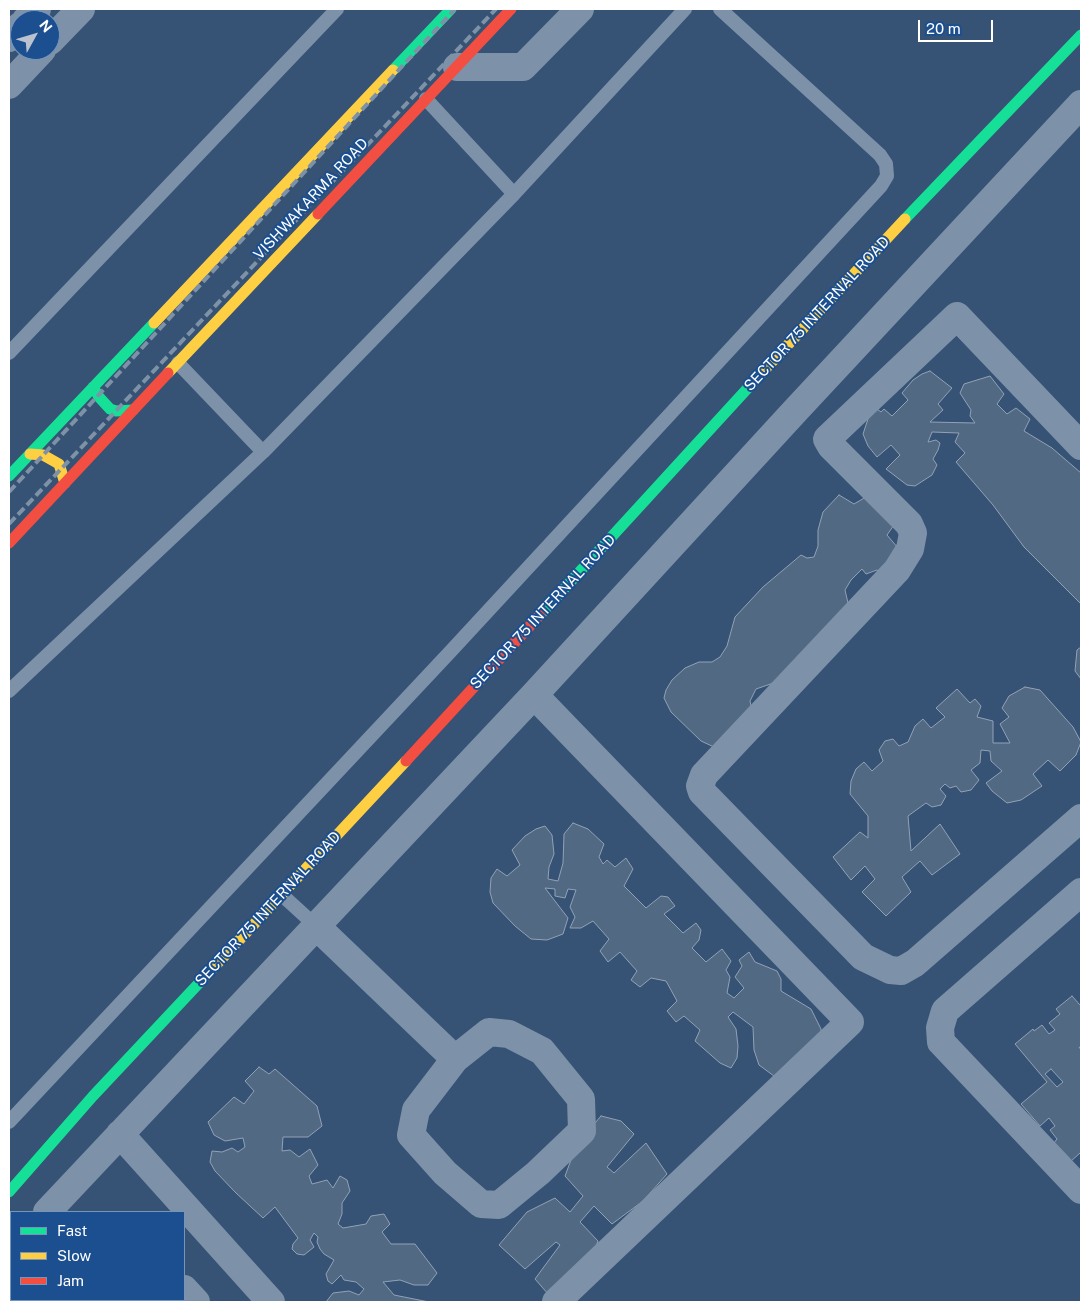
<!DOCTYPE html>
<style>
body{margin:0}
#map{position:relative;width:1090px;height:1311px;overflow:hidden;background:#365274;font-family:"Public Sans",sans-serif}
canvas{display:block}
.frame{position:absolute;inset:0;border:10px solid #fff;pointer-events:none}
.legend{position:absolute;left:10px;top:1211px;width:175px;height:90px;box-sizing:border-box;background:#1b4f8f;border:1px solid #7695bc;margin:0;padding:6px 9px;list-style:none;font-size:15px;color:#fff}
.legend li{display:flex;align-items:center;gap:10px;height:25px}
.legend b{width:25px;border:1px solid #7695bc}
.north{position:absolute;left:10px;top:10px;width:50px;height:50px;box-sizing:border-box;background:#1b4f8f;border:1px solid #7695bc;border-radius:50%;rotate:51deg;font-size:14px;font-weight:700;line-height:20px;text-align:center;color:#fff}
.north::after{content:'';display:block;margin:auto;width:18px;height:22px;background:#b9c2ce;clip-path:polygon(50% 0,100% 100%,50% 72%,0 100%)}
.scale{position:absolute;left:918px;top:20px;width:75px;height:22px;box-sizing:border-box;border:2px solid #fff;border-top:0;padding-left:6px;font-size:15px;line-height:18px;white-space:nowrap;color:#fff;-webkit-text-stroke:4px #1b4f8f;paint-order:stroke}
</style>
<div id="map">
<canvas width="1090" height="1311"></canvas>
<div class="frame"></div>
<ul class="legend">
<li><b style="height:6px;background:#16e098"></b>Fast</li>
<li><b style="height:6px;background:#ffcf43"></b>Slow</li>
<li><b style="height:6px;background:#f24e42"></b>Jam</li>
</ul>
<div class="north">N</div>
<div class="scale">20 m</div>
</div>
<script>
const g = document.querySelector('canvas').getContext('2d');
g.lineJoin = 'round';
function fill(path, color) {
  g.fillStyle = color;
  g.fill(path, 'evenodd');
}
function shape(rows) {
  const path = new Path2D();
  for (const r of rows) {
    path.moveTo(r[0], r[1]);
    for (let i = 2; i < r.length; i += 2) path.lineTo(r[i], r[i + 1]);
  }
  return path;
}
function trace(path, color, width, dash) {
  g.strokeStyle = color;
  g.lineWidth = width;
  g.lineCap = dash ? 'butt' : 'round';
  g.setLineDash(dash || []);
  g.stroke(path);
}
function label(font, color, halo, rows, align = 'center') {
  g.font = font + ' "Public Sans",sans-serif';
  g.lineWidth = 4;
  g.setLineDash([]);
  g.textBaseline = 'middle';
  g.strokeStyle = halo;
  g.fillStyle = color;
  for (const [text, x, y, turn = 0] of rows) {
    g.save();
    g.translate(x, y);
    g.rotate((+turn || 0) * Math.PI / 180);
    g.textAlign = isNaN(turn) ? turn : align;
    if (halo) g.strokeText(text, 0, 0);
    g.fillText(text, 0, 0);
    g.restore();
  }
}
const building = shape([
 [930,371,952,388,938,404,943,410,930,422,975,423,970,416,971,410,960,393,964,384,990,376,1004,394,997,404,1007,414,1016,408,1030,419,1024,431,1052,448,1081,473,1081,604,1024,547,993,505,956,462,965,453,955,442,959,433,932,432,928,442,936,440,940,443,938,450,933,459,937,465,932,475,915,486,907,485,886,469,900,455,891,445,877,457,868,446,863,434,868,419,877,409,881,412,884,409,892,416,908,400,902,393,913,380,922,374,930,371],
 [839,495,854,504,866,497,894,525,887,535,898,548,884,575,877,570,866,574,862,569,851,580,845,590,848,603,785,679,756,689,750,701,752,710,714,747,701,741,671,712,664,698,666,690,672,680,685,668,699,662,712,662,720,657,727,646,735,617,763,587,801,555,807,558,814,557,818,546,818,530,823,512,839,495],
 [1081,647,1081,679,1075,671,1077,650,1081,647],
 [1025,687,1040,690,1073,727,1081,742,1076,755,1060,771,1048,760,1033,774,1042,786,1021,800,1007,803,992,791,986,783,1002,771,991,761,990,751,981,750,980,763,971,770,979,780,971,790,961,792,956,786,950,788,945,784,940,789,946,796,941,805,932,807,926,803,908,816,911,851,940,824,960,854,932,875,920,861,902,877,911,892,886,916,862,892,875,879,865,866,851,880,833,857,860,832,868,838,868,816,850,794,851,781,856,769,864,762,872,771,883,761,879,750,885,741,893,739,899,746,908,742,915,726,923,719,931,728,945,717,936,708,957,689,970,703,975,699,981,706,977,717,993,721,993,743,1010,743,1000,724,1009,717,1002,708,1009,696,1025,687],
 [573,823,588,829,604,844,599,857,603,864,607,860,615,867,626,858,633,869,624,886,646,908,661,896,668,897,675,906,664,914,683,933,696,923,701,930,699,940,692,948,706,962,722,949,731,961,726,970,730,977,727,993,734,998,744,988,735,977,742,966,739,960,749,952,755,962,777,971,781,979,781,991,811,1009,821,1029,821,1044,774,1076,759,1065,754,1050,753,1027,733,1012,728,1017,736,1029,738,1046,737,1058,731,1068,720,1063,695,1041,700,1030,684,1016,676,1022,667,1011,677,1001,666,981,651,978,640,987,631,980,637,971,620,952,608,962,600,951,609,939,593,921,581,928,570,928,575,917,570,907,576,890,568,889,565,898,555,896,555,889,545,888,568,918,563,934,547,940,531,939,515,926,493,903,490,892,491,878,497,869,507,876,520,865,512,850,525,836,536,829,545,826,552,835,554,854,549,867,548,879,558,881,563,863,564,834,573,823],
 [1072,996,1080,1005,1081,1004,1081,1048,1079,1047,1081,1050,1081,1155,1080,1153,1070,1162,1054,1143,1057,1139,1050,1130,1055,1126,1049,1118,1040,1126,1021,1104,1047,1082,1015,1044,1033,1029,1034,1031,1042,1025,1049,1034,1055,1030,1049,1023,1060,1014,1056,1009,1072,996],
 [1051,1069,1063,1082,1057,1087,1045,1074,1051,1069],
 [259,1067,269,1074,275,1069,317,1106,322,1126,308,1137,283,1137,282,1151,290,1150,299,1157,310,1149,318,1165,309,1176,312,1184,327,1180,333,1188,340,1176,347,1180,350,1191,342,1203,342,1214,338,1224,343,1228,366,1224,371,1216,384,1214,390,1224,382,1232,391,1244,415,1244,437,1273,428,1285,414,1285,400,1280,383,1282,394,1295,429,1302,326,1302,333,1293,349,1291,359,1295,364,1289,356,1282,344,1280,341,1275,332,1284,328,1281,326,1274,334,1260,324,1254,320,1249,317,1242,318,1237,314,1233,310,1240,314,1247,304,1255,297,1254,292,1249,293,1244,298,1238,275,1207,263,1218,236,1193,215,1171,210,1162,212,1151,222,1152,232,1148,238,1152,245,1147,243,1138,225,1141,214,1135,208,1122,234,1097,244,1104,254,1091,245,1081,259,1067],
 [601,1116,621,1121,634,1134,607,1167,614,1173,646,1143,667,1174,643,1201,612,1224,594,1206,580,1222,598,1241,588,1267,555,1302,535,1279,560,1245,556,1242,525,1269,499,1245,527,1212,555,1198,570,1212,583,1196,565,1176,577,1144,601,1116]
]);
fill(building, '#526984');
trace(building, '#92a2b6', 1);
trace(shape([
 [426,99,514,194],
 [9,353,337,9],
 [178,363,263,452],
 [9,691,263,452,514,194,685,9],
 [282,895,316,926],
 [9,1122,450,652,881,186,887,176,886,164,880,155,720,9]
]), '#7d92a8', 14);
trace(shape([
 [26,20,37,9],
 [9,38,20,26],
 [50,41,81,9],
 [457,67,523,67,580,9],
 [9,85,42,50],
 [1081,446,957,316,827,439,831,446,909,524,913,533,910,549,897,570,704,775,700,786,702,792,863,957,890,970,901,971,915,963,1081,818],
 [534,695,850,1022,556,1302],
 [1081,892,945,1011,940,1028,941,1042,1081,1190],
 [316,926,455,1059,489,1032,509,1034,542,1051,581,1099,582,1131,538,1173,499,1205,481,1204,445,1173,411,1135,416,1110,455,1059],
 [120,1134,271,1302],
 [47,1212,534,695,795,411,1081,104],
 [9,1253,11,1250],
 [9,1273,11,1276],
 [184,1289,196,1302],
 [53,1302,55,1300]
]), '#7d92a8', 28);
trace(shape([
 [393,70,451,9],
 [905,219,1081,35],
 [93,387,99,397,110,409,116,411,133,410],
 [9,476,154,323],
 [540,615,757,378],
 [9,1192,93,1096,216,965]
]), '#16e098', 11);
trace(shape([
 [154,323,393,70],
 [168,373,318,214],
 [757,378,905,219],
 [30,454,43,455,59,464,65,483],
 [216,965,406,761]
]), '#ffcf43', 11);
trace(shape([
 [318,214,511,9],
 [9,543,168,373],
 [406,761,540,615]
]), '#f24e42', 11);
trace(shape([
 [9,492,455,9],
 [9,524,496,9]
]), '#7e92a7', 4, [9, 4]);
label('15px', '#fff', '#1b4f8f', [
 ["VISHWAKARMA ROAD",311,199,-47],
 ["SECTOR 75 INTERNAL ROAD",817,314,-47],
 ["SECTOR 75 INTERNAL ROAD",543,612,-47],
 ["SECTOR 75 INTERNAL ROAD",268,909,-47]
]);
</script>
